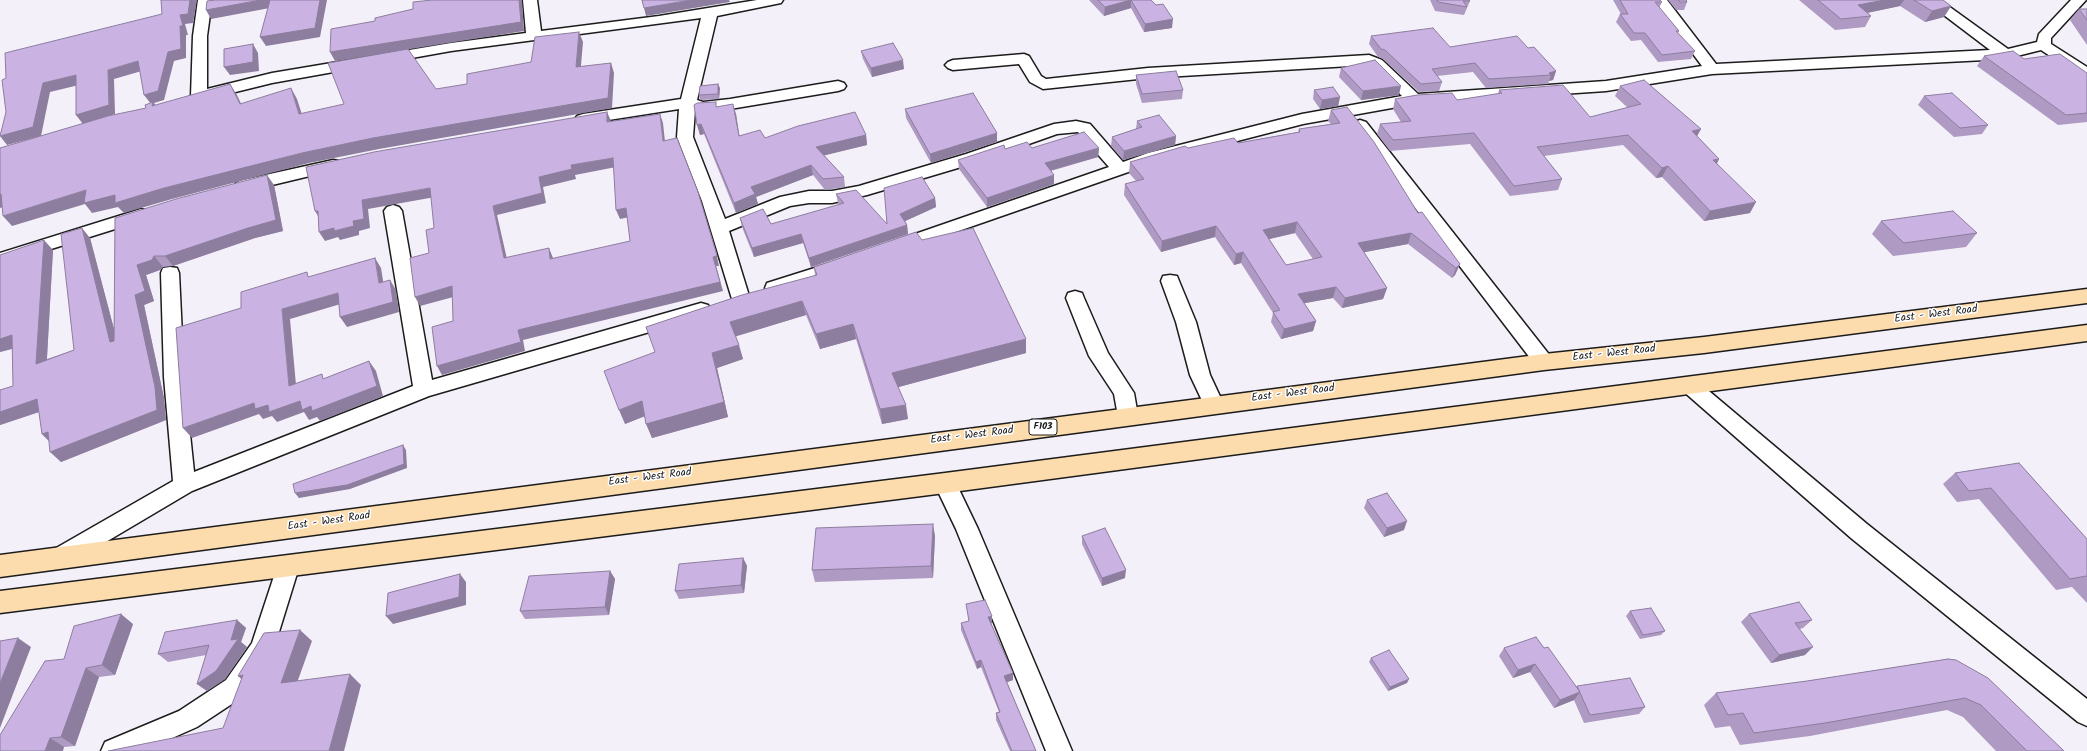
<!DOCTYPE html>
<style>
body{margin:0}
canvas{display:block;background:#f4f0f9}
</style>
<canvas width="2087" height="751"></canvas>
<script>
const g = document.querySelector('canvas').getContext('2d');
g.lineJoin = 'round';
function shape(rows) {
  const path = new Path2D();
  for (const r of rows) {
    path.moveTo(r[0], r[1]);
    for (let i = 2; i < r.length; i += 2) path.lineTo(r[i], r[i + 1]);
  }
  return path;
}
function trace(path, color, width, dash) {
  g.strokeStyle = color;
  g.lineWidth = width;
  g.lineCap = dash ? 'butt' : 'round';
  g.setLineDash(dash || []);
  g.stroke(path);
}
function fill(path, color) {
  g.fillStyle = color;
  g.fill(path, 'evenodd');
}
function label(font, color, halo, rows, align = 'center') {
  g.font = font + ' Kalam,sans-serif';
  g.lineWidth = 3;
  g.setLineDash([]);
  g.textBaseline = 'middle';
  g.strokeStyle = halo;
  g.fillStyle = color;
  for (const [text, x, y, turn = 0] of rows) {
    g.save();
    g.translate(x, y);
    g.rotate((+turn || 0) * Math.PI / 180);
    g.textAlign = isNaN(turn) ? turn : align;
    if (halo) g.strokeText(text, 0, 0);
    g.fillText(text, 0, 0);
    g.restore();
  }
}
const street = shape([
 [198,0,212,0,207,36,207,89,272,73,451,43,526,33,523,0,537,0,541,31,659,16,757,0,783,0,781,3,776,4,717,16,697,100,703,102,730,99,838,81,844,83,846,86,844,89,838,91,730,109,702,112,695,110,693,137,725,219,780,197,809,191,832,191,859,186,966,154,1054,124,1076,121,1090,124,1123,162,1148,153,1302,114,1402,96,1372,66,1367,65,1148,78,1043,89,1030,82,1019,64,953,70,948,68,945,65,948,62,953,60,1024,54,1029,56,1041,76,1046,79,1148,68,1369,55,1382,60,1418,94,1606,81,1702,66,1653,0,1667,0,1716,64,1990,50,1924,0,1940,0,2008,49,2037,42,2039,34,2071,0,2086,0,2051,38,2051,44,2087,67,2087,79,2082,77,2041,50,2005,59,1712,74,1606,91,1414,104,1303,124,1160,161,901,251,895,253,889,251,886,247,889,243,1109,167,1078,132,1057,134,978,162,867,195,832,203,809,203,790,206,729,231,750,299,748,304,741,306,734,304,732,299,702,201,677,137,679,109,583,124,577,122,575,119,577,116,583,114,681,99,701,18,451,51,272,83,199,101,193,99,191,96,193,36,198,0],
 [1360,120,1366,122,1551,357,1554,362,1551,367,1544,369,1537,367,1354,128,1352,125,1354,122,1360,120],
 [333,160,339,161,341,165,339,169,243,192,237,190,234,186,237,182,243,180,333,160],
 [393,205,399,207,402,211,432,380,701,303,708,305,711,310,708,315,429,396,192,491,67,565,59,568,51,565,48,558,51,551,173,481,164,377,161,273,163,268,170,267,177,268,179,273,184,377,194,472,413,386,384,211,387,207,393,205],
 [141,209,147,211,150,215,147,219,0,265,0,253,141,209],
 [840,260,846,262,849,266,846,270,774,295,767,293,765,288,767,283,840,260],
 [1170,275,1177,276,1179,281,1196,322,1210,375,1224,405,1221,411,1214,413,1207,411,1190,375,1176,322,1161,281,1163,276,1170,275],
 [1075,291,1082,293,1084,298,1108,353,1134,393,1138,416,1135,422,1128,424,1121,422,1118,416,1114,394,1089,356,1066,298,1068,293,1075,291],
 [1690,378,1697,381,1867,524,2087,699,2087,726,2078,722,1851,538,1683,391,1680,386,1683,381,1690,378],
 [945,474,953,477,978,529,1072,751,1046,751,956,529,934,483,937,477,945,474],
 [288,557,296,560,299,567,274,648,244,696,197,727,143,751,101,751,105,742,179,711,226,680,252,643,277,567,280,560,288,557]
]);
const primary = shape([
 [2087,289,2087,303,1704,353,1544,370,0,577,0,555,1544,354,1704,337,2087,289],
 [2087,325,2087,341,945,493,0,613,0,591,945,473,2087,325]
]);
trace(street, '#1c1c1c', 3);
trace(primary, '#1c1c1c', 3);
fill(street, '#fff');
fill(primary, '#fcdcac');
fill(shape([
 [1089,0,1151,0,1172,28,1144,32,1131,8,1104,16],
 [1430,0,1469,0,1470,1,1464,15,1435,11],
 [1613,0,1660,0,1662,2,1659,8,1679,31,1678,33,1695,51,1691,59,1658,62,1641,40,1631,41,1616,22,1620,14,1621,14],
 [1668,0,1686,0,1687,2,1684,10,1676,10],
 [1799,0,1943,0,1951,6,1944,17,1925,22,1900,6,1867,13,1871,16,1865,27,1835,30],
 [2079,9,2087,20,2087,45,2070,20],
 [1371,36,1450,47,1528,48,1556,71,1553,80,1549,81,1548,84,1486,88,1473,72,1437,76,1442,82,1439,91,1419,92,1383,59,1378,57,1369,44],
 [861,51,904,69,872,77,863,59],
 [1984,56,2024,59,2087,73,2087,122,2058,125,1977,66],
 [1341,68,1399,95,1361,100,1339,77],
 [1136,75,1183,90,1182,99,1142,103,1136,84],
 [1620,86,1697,136,1719,159,1717,163,1750,213,1704,221,1662,177,1656,178,1623,145,1544,156,1562,179,1558,190,1510,196,1470,144,1390,151,1377,134,1380,124,1401,122,1393,109,1395,99,1457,100,1498,94,1499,90,1590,117,1628,108,1615,96],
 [720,88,719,99,700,100,699,95],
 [1314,90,1340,97,1338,106,1320,109,1313,99],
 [1924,96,1988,125,1982,134,1954,137,1918,105],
 [694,105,718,107,736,114,739,136,765,138,866,135,867,145,824,155,844,177,845,187,825,190,813,175,756,197,758,204,736,213,704,134,700,135],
 [905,109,997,142,931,163,906,118],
 [1331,110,1418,213,1460,264,1455,275,1452,278,1408,244,1364,252,1387,288,1383,299,1342,308,1333,298,1304,303,1316,321,1313,331,1281,339,1271,322,1273,313,1241,263,1234,265,1215,237,1161,252,1124,195,1125,184,1136,181,1129,173,1130,162,1188,148,1238,143,1298,132,1299,129,1331,124,1328,121],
 [1295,233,1313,259,1286,265,1269,239],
 [1137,121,1176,136,1175,145,1123,160,1111,146,1112,137,1136,129],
 [1032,148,1099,148,1098,157,1051,171,1054,175,1054,184,987,207,959,169,958,160,1005,149],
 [274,185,283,231,255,238,173,266,163,267,160,270,146,275,154,301,144,305,164,398,166,420,61,462,49,441,42,434,39,412,0,425,0,390,13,386,12,349,0,352,0,255,53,250,47,359,74,350,90,238,114,329,115,218],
 [836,194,887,224,935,198,936,207,905,221,907,225,908,234,811,267,803,243,754,257,742,227,740,218,771,224,839,205,838,203],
 [1881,221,1977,233,1966,247,1893,256,1872,234],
 [922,240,1026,353,898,387,908,419,882,424,856,339,820,349,806,315,735,336,743,359,717,368,728,417,652,438,644,416,625,424,655,352,815,275,814,267],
 [2019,463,2087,539,2087,603,2072,587,2056,590,1979,499,1957,502,1943,484,1955,473],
 [1367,500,1404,530,1384,537,1364,508],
 [935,536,933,578,815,582,812,570],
 [1082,536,1125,578,1102,586,1082,544],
 [743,558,747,566,744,593,679,599,675,591],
 [610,571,615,579,609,615,525,619,520,611],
 [966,604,992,623,991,623,1013,680,1007,682,1036,751,1010,751,996,720,996,713,999,712,981,667,977,669,961,630,961,623,969,621],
 [1630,611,1665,631,1661,635,1640,639,1626,616],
 [1749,614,1812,620,1803,628,1800,629,1805,655,1771,663,1741,622],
 [237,620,246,628,241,642,247,647,225,679,207,691,197,684,206,655,168,662,158,654],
 [133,624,115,675,99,677,75,746,64,747,0,751,64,659],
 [1504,648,1544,648,1577,687,1577,686,1645,707,1639,714,1584,723,1574,700,1554,708,1530,672,1513,678,1499,656],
 [1371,658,1407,683,1388,691,1369,662],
 [1948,659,2064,751,1996,751,1963,717,1947,710,1810,736,1740,745,1730,726,1715,728,1704,705,1716,693,1807,681]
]), '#ae9ac2');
fill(shape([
 [190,0,197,0,193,23,185,24,188,35,186,35,186,58,174,61,164,100,154,103,161,113,151,104,144,95,168,52,180,15],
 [261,0,271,0,275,7,211,19,206,10],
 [320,0,327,0,320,37,266,46,260,37],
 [519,0,522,0,524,31,335,61,330,52],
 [691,0,729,0,730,2,646,16,644,8],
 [1131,0,1131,8,1104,16,1105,7],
 [1885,0,1904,0,1900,6,1852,16,1858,5],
 [1951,6,1944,17,1925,22,1932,11],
 [1173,19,1172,28,1144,32,1145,24],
 [579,32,583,42,580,77,576,67],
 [253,44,258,53,259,71,230,75,224,67],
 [903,60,904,69,872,77,871,68],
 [138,61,145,70,114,79,115,114,83,124,76,115,108,70],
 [611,63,614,73,612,108,379,149,309,163,172,199,124,213,118,207,92,213,85,204,12,226,3,216,86,190,115,195,164,188],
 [1556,71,1553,80,1549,81,1551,75,1549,73],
 [76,75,83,84,50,92,41,136,7,145,0,136,43,83],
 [230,84,237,95,246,114,240,104],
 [718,84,720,88,719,99,718,94],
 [1401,86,1399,95,1361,100,1363,91],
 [291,88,297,99,305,124,299,114],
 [1340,97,1338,106,1320,109,1322,100],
 [733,104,736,114,741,146,739,136],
 [607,112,611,121,607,122],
 [660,114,663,123,666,151,663,141],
 [701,124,704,134,700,135,697,125],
 [1701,129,1695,140,1692,131],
 [997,133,997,142,931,163,930,154],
 [866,135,867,145,818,157,816,147],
 [1176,136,1175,145,1123,160,1124,151],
 [1099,148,1098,157,1045,172,1045,163],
 [613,158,616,167,575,175,576,179,543,187,546,203,497,215,509,268,504,258,493,206,539,177,571,165],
 [1719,159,1714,169,1713,160],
 [811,165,813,175,756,197,758,204,736,213,734,203,751,187],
 [1668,166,1662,177,1656,178,1662,168],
 [267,175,274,185,283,231,255,238,173,266,165,256],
 [1054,175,1054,184,987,207,987,198],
 [430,188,435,197,368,209,370,228,359,231,359,235,340,240,338,237,325,241,319,232,353,221,362,200],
 [0,194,1,194,11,204,0,208],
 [935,198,936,207,901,223,900,214],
 [1756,202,1750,213,1704,221,1710,211],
 [626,208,630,217,620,219,616,210],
 [315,211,318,211,321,221],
 [1297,222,1295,233,1261,241,1263,230],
 [907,225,908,234,811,267,809,258],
 [1216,226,1215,237,1161,252,1162,241],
 [82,228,90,238,120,352,110,342],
 [1411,233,1408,244,1355,254,1358,243],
 [801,234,803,243,754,257,752,248],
 [44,240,53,250,46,374,36,364],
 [549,248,553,258,550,259],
 [716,252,719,266,716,266,723,291,523,340,525,351,442,375,437,366,518,330,713,257],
 [1243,252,1241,263,1234,265,1236,254],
 [154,256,163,267,160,270,146,275,154,301,144,305,164,398,166,420,61,462,50,452,157,410,135,295,137,265],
 [375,258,381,268,385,293,379,283],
 [1460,264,1455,275,1452,278,1456,268],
 [390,280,396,290,399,312,347,327,340,317],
 [452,286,457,296,420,306,415,297],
 [1336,287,1333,298,1295,305,1298,294],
 [1387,288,1383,299,1342,308,1345,298],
 [338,293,344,303,290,319,297,396,289,386,282,309],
 [802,301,806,315,734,337,730,322],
 [1316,321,1313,331,1281,339,1284,329],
 [853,324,856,339,820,349,816,334],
 [12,335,22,346,0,352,0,339],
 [1026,339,1026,353,895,388,892,373],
 [739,345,743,359,717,368,728,417,652,438,646,424,712,353],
 [369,361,376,371,383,396,320,421,317,417,309,420,304,412,277,422,272,416,263,419,259,414,192,438,183,428,254,403,258,408],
 [37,399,48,409,0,425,0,412],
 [642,401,648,415,625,424,619,410],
 [906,405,908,419,882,424,880,409],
 [48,432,52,444,42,434],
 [403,445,406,450,407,468,350,489,299,498,295,493],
 [1407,521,1404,530,1384,537,1387,528],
 [933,524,935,536,933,578,931,566],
 [743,558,747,566,744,593,741,585],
 [1126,570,1125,578,1102,586,1102,578],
 [610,571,615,579,609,615,605,607],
 [460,574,466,582,466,605,393,624,386,616],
 [121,614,133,624,115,675,102,665],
 [992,616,992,623,989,624,988,617],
 [237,620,246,628,241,642,247,647,225,679,207,691,197,684,231,640],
 [300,630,312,641,293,694,281,683],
 [18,638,31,647,0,728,0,683],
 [1813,647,1805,655,1771,663,1779,655],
 [981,660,981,667,977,669,976,662],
 [1535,664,1530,672,1513,678,1518,670],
 [86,668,99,677,75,746,61,737],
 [1013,673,1013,680,1005,683,1004,676],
 [350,674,361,685,344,751,329,751],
 [243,675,251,688,238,676],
 [1409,679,1407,683,1388,691,1390,687],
 [1580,692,1574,700,1554,708,1560,700],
 [50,738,64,747,63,751,45,751]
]), '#8d7d9e');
const building = shape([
 [161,0,190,0,188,14,180,15,183,26,180,26,181,49,168,52,158,91,144,95,138,61,108,70,109,105,76,115,76,75,43,83,33,127,0,136,6,112,2,80,6,78,5,53,162,14,161,0],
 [214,0,261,0,206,10,207,1,214,0],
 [270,0,320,0,315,28,260,37,270,0],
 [432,0,519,0,521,22,330,52,331,29,375,21,375,18,413,9,413,2,432,0],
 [642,0,691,0,644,8,642,0],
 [1098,0,1151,0,1156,5,1163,4,1173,19,1145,24,1131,0,1105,7,1098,0],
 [1437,0,1469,0,1470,1,1463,1,1467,7,1438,2,1437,0],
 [1620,0,1660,0,1662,2,1655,2,1679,31,1676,31,1695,51,1662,55,1645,33,1634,33,1620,14,1628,14,1620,0],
 [1678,0,1686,0,1687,2,1680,2,1678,0],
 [1818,0,1885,0,1858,5,1871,16,1841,19,1818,0],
 [1914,0,1943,0,1951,6,1932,11,1914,0],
 [2079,9,2087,9,2087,20,2079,9],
 [1433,28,1450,47,1517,36,1528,48,1534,47,1556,71,1549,73,1551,75,1489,79,1475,63,1432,69,1442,82,1421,84,1385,50,1381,49,1371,36,1433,28],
 [579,32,576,67,611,63,608,98,373,138,302,153,164,188,115,203,115,195,84,203,86,190,3,216,1,194,0,194,0,148,108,116,146,108,145,105,153,102,152,106,230,84,240,104,291,88,299,114,344,104,328,63,408,49,436,89,467,84,467,74,531,62,535,37,579,32],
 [893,43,903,60,871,68,861,51,893,43],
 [253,44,253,62,224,67,224,49,253,44],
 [2013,51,2024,59,2060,54,2087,73,2087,113,2066,115,1984,56,2013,51],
 [1375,60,1401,86,1363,91,1341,68,1375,60],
 [1176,71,1183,90,1142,94,1136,75,1176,71],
 [1644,80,1701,129,1692,131,1719,159,1713,160,1756,202,1710,211,1668,166,1662,168,1628,135,1537,147,1562,179,1514,186,1474,133,1393,140,1380,124,1411,121,1395,99,1417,95,1452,93,1457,100,1502,93,1499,90,1563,85,1590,117,1641,104,1620,86,1644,80],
 [718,84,718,94,699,95,700,86,718,84],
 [1333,87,1340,97,1322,100,1314,90,1333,87],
 [973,93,997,133,930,154,905,109,973,93],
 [1952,93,1988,125,1960,128,1924,96,1952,93],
 [716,102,716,107,733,104,739,136,760,130,765,138,798,126,855,112,866,135,816,147,844,177,823,179,811,165,751,187,755,194,734,203,701,124,697,125,694,105,697,103,716,102],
 [1347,107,1374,142,1418,213,1422,212,1460,264,1456,268,1411,233,1358,243,1387,288,1345,298,1336,287,1298,294,1316,321,1284,329,1273,312,1280,310,1243,252,1236,254,1216,226,1162,241,1125,184,1144,179,1130,162,1185,146,1188,148,1234,138,1238,143,1300,132,1299,129,1340,123,1331,110,1347,107],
 [1297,222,1322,257,1286,265,1263,230,1297,222],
 [607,112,607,122,660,114,663,141,677,138,698,192,716,252,717,256,713,257,720,282,518,330,521,342,437,366,432,327,453,321,452,286,415,297,410,258,429,253,426,230,434,228,430,188,362,200,364,219,353,221,354,226,334,231,334,228,319,232,318,211,315,211,306,167,374,152,607,112],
 [613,158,616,210,626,208,630,241,550,259,549,248,504,258,493,206,542,193,539,177,572,169,571,165,613,158],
 [1159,115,1176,136,1124,151,1112,137,1142,127,1137,121,1159,115],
 [1084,132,1099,148,1045,163,1054,175,987,198,958,160,1004,145,1005,149,1027,142,1032,148,1084,132],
 [267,175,276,220,248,228,165,256,154,256,152,260,137,265,145,291,135,295,155,387,157,410,50,452,48,432,42,434,37,399,0,412,0,390,13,386,12,335,0,339,0,255,44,240,36,364,74,350,61,234,82,228,110,342,114,341,115,218,176,199,267,175],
 [922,177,935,198,900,214,907,225,809,258,801,234,752,248,740,218,763,209,771,224,844,203,836,194,856,190,887,224,884,188,922,177],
 [1953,211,1977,233,1904,243,1881,221,1953,211],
 [973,228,1026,339,892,373,906,405,880,409,853,324,816,334,802,301,730,322,739,345,712,353,724,402,646,424,642,401,619,410,604,371,655,352,646,327,742,295,817,275,814,267,916,232,922,240,973,228],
 [375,258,379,283,390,280,393,302,340,317,338,293,282,309,289,386,322,374,323,379,369,361,377,386,312,411,311,406,302,410,300,401,269,412,268,405,255,409,254,403,183,428,176,328,241,308,241,292,307,272,308,277,375,258],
 [403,445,404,464,347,485,295,493,293,484,403,445],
 [2019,463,2087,539,2087,577,2086,576,2070,579,1991,488,1969,491,1955,473,2019,463],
 [1387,493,1407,521,1387,528,1367,500,1387,493],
 [933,524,931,566,812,570,816,528,933,524],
 [1105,528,1126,570,1102,578,1082,536,1105,528],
 [743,558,741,585,675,591,679,564,743,558],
 [610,571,605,607,520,611,529,576,610,571],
 [460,574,459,597,386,616,388,593,460,574],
 [985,600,992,616,988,617,1013,673,1004,676,1036,751,1012,751,996,713,1000,712,981,660,976,662,961,623,969,621,966,604,985,600],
 [1799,602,1812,620,1795,623,1813,647,1779,655,1749,614,1799,602],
 [1651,608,1665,631,1643,635,1630,611,1651,608],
 [121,614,102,665,86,668,61,737,50,738,45,751,0,751,0,735,45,661,64,659,74,626,121,614],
 [237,620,231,640,238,639,216,671,197,684,209,645,158,654,165,632,237,620],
 [300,630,281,683,350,674,329,751,108,751,223,728,243,675,238,676,264,633,300,630],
 [1536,637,1544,648,1548,647,1580,692,1560,700,1535,664,1518,670,1504,648,1536,637],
 [18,638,0,683,0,641,18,638],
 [1389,650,1409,679,1390,687,1371,658,1389,650],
 [1948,659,1956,660,1988,678,2064,751,2027,751,1981,705,1965,698,1825,723,1754,733,1743,713,1728,715,1716,693,1807,681,1948,659],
 [1630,678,1645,707,1590,715,1577,686,1630,678]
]);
fill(building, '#cab3e2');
trace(building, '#8d7d9e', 1);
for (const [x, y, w] of [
 [1043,427,28]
]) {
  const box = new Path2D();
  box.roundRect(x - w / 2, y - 8, w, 16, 3);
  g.fillStyle = '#fff';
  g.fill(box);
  trace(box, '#1c1c1c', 1);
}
label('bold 10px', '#1c1c1c', null, [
 ["F103",1043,427]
]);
label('11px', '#1c1c1c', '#fff', [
 ["East - West Road",1936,315,-7],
 ["East - West Road",1614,354,-6],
 ["East - West Road",1293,394,-7],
 ["East - West Road",972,436,-7],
 ["East - West Road",650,478,-7],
 ["East - West Road",329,522,-8]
]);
</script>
